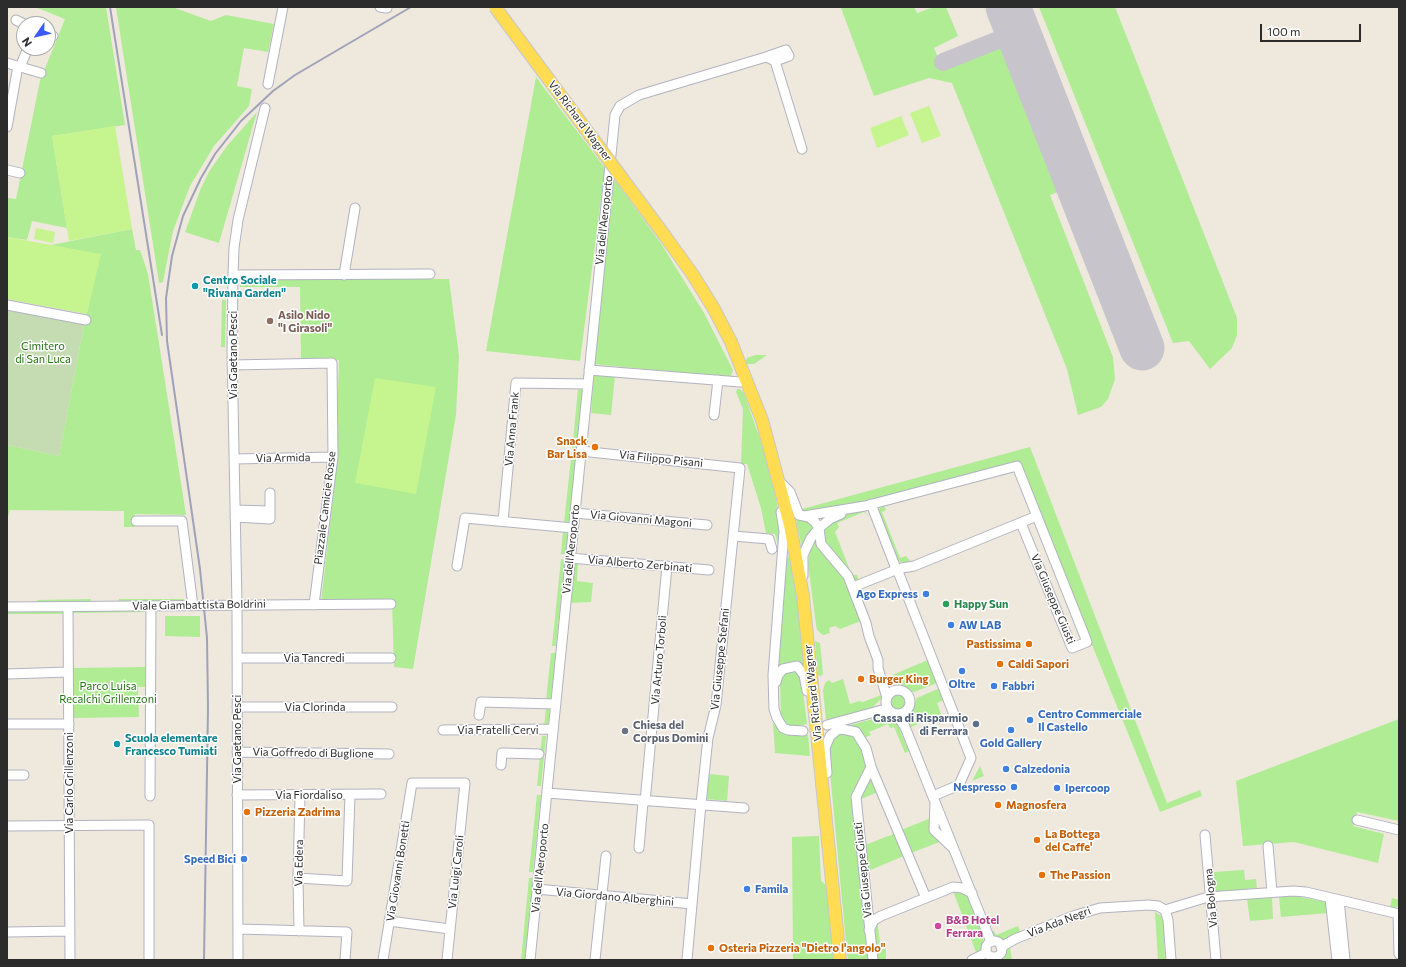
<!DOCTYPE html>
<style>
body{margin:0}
#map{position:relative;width:1406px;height:967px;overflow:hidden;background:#efe8dd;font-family:Commissioner,sans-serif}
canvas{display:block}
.frame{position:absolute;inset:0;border:8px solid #2c2c2c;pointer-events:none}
.north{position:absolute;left:16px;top:16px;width:40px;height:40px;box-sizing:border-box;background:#fff;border:1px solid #ababab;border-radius:50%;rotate:236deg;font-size:11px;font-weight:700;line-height:16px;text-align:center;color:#2c2c2c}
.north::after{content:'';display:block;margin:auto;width:14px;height:18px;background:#3a59ff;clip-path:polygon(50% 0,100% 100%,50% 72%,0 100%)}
.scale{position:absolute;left:1260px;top:24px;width:101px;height:18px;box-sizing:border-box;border:2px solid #2c2c2c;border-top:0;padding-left:5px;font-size:12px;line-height:14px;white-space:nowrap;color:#2c2c2c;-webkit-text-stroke:3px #fff;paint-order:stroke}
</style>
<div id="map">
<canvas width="1406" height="967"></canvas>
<div class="frame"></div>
<div class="north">N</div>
<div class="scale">100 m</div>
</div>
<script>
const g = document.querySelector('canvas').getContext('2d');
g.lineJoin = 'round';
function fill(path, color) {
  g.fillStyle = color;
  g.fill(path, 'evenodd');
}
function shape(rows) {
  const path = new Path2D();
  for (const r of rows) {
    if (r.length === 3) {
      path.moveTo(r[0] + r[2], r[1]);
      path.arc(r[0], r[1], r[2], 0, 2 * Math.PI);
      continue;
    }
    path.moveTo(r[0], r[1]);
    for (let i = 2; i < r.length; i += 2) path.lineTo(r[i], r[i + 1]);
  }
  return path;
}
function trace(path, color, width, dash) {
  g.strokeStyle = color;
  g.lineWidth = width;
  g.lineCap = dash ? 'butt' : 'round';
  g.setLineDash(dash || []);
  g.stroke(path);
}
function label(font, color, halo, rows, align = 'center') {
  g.font = font + ' Commissioner,sans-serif';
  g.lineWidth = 3;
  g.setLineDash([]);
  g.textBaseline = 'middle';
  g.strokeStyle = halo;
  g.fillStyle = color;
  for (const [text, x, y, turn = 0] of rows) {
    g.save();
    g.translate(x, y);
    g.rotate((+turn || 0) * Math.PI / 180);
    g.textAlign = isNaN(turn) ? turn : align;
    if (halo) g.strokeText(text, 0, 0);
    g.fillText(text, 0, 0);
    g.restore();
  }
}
fill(shape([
 [35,7,106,7,125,125,52,136,67,228,32,221,27,240,7,237,7,198,16,199,40,81,65,19],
 [116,7,172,7,211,21,226,15,274,24,268,52,244,48,237,86,252,89,249,106,214,146,190,186,173,231,163,282,159,283],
 [844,7,914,7,917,13,934,7,946,7,958,36,934,48,943,69,1001,46,1058,192,1050,195,1113,357,1115,379,1108,399,1101,407,1078,415,1067,369,952,83,929,78,874,96,841,8],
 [1039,7,1115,7,1237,318,1237,335,1232,348,1210,369,1189,341,1173,343],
 [536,77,605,168,580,361,486,351],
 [257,112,219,243,185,232,201,188,210,170,227,146],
 [612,176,662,245,704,313,733,370,731,376,726,377,593,364],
 [132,229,136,250,140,250,148,274,186,515,135,514,135,527,124,527,124,511,10,510,7,520,7,445,59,456,84,324,100,255,51,245],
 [239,277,449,279,459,356,456,415,413,669,394,667,392,600,321,602,335,481,339,360,301,361,300,287,240,287],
 [222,300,226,300,225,347,221,347],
 [755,355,767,355,754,364,747,364,745,363,747,358],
 [594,374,615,376,611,415,591,413],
 [578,389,583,390,577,450,572,450],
 [737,389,740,389,744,393,773,477,773,486,782,528,779,549,775,534,766,533,761,508,747,464,741,464,743,409,736,392],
 [1030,447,1167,803,1200,790,1202,796,1160,812,1018,463,869,502,803,512,802,509],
 [571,458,576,458,569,524,564,523],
 [884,506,886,510,882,512,900,558,906,556,911,562,903,563,895,559,877,510],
 [863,510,870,517,864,512,837,523,839,527,835,532,851,573,853,575,857,575,859,581,855,582,824,545,821,529,844,515],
 [795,515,809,520,814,526,802,548],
 [563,531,568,532,566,554,561,554],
 [818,535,845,575,861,621,840,629,835,626,829,628,830,633,823,635,817,630,816,625,808,564,810,549],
 [789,557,792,559,805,664,778,671,786,558],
 [561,559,565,560,556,646,552,646],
 [574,562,578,562,577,581,593,583,591,602,571,603],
 [91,599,91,604,37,604,37,600],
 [119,599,184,599,184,603,119,604],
 [145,607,145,612,72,613,72,608],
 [62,608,63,614,7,614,7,609],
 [165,616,200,616,200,637,165,636],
 [815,641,820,643,823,674,821,676,818,675],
 [551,653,556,653,551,700,546,700],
 [928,660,937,683,914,692,903,689,893,682,890,676],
 [145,667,145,687,138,687,139,717,72,718,71,668],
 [794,669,801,674,807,724,793,727,788,725,781,715,780,679,781,674],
 [843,679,850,704,859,701,863,702,881,695,881,699,871,709,826,720,823,690,825,683,829,680,832,683],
 [940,688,944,700,937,703,941,714,909,728,908,721,917,698],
 [898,702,8],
 [546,706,550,707,548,728,544,728],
 [881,717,889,717,896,721,909,751,905,753,894,727,890,728,888,724,869,732,871,735,864,738,842,727],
 [1399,719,1399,821,1357,812,1353,826,1384,834,1378,863,1294,842,1243,846,1236,781],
 [773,723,780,731,787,734,808,735,810,756,775,753],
 [845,732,856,735,868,765,854,795,870,960,848,960,847,953,828,751,831,740,839,733],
 [542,736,546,736,541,786,537,786],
 [980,766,984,776,972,781],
 [871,773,878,792,859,800],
 [709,774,729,776,727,801,707,799],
 [537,795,541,795,533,872,529,872],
 [931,818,942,841,911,853,901,830],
 [896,833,906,855,868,871,865,845],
 [819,836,821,881,827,886,835,960,793,960,792,837],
 [1244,870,1245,880,1256,879,1257,888,1215,892,1213,872],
 [529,878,533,878,525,960,521,960],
 [953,891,967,893,984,933,982,949,976,952],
 [1294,896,1327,902,1328,913,1281,917,1279,897],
 [1272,898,1273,919,1250,921,1247,899],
 [1392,898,1399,900,1398,906,1394,909,1390,908],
 [1155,912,1161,916,1163,919,1165,960,1158,960],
 [877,920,881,950,886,948,886,960,875,960,872,934],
 [1018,926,1021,933,1003,940,997,939,990,932,994,931,996,935],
 [1010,947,1012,960,1004,960,1005,952]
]), '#afec94');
fill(shape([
 [7,310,84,324,59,456,7,445]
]), '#c5dbb2');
fill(shape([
 [929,106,941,136,922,143,910,113],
 [901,116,909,135,877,148,870,128],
 [115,126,132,229,69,241,52,136],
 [36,228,55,232,53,243,34,239],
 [7,237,101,254,87,314,7,299],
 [375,378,436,387,416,494,355,483]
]), '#c6f48f');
trace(shape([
 [943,62,1018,32]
]), '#c7c5cb', 18);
trace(shape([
 [1008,7,1142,348]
]), '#c7c5cb', 45);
const minor = shape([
 [380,7,387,8],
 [16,20,24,24],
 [48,34,53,36],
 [775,61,802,149],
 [7,63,41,73],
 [20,67,28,48],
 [268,84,283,7],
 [7,127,18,66],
 [7,170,20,173],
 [233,275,430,274],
 [344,275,355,208],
 [7,305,86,320],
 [232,365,332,363,333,457,314,605],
 [589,370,740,382],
 [714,415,718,380],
 [581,451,740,468,716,705,708,738,701,804,687,960],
 [234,459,333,457],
 [778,480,790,492,799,515,809,517,815,522,819,528,821,544,848,576,866,623,869,636,878,660,878,668,887,698],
 [871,504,895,566],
 [235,510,270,511],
 [781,512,784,531,773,675,774,709,777,718,783,728,788,730,803,731],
 [575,513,707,525],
 [804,516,865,506,1017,466,1087,642,1072,648,1021,523],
 [235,517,270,519,270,493],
 [136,521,182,521,193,606],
 [503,521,516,383,588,384],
 [733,536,769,539,772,549],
 [570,558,709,570],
 [457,566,465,518,573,528],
 [902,568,914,566,1037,516],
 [899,574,971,758,959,785,933,796],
 [803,576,803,555,811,538,819,528,830,519,841,514],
 [853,587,893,571],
 [7,607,391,604],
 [68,607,70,960],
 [237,658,391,658],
 [7,674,68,672],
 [776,682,778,675,783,669,797,666,804,675,807,691],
 [898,702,12],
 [237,707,392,707],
 [896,714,905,727,991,942],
 [479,715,481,702,556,704],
 [7,724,69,724],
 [827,725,882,710,891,712],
 [443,730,553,729],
 [237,752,389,754],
 [501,765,502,753,539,754],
 [871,767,926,898],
 [827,773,825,748,830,736,837,730,842,729,856,732,866,748,871,767,856,797,873,960],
 [7,775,24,775],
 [547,793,744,808],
 [237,795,381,794],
 [150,796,151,606],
 [645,802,667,566],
 [935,803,934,830,953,848],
 [1357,820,1399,830],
 [7,826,149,825,149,960],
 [1205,835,1216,960],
 [1268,846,1272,892],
 [639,848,643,802],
 [298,878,347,881,350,795],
 [537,889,692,904],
 [1330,898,1337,960],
 [1339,900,1345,960],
 [1165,910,1208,897,1293,891,1306,892,1399,914],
 [1165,910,1168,920,1171,960],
 [1398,914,1399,954],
 [389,921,450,929],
 [238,929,347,932,345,960],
 [869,930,874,920,881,916,953,887,962,888,972,893],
 [299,931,298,878,300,795],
 [7,932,70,931],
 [994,949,8],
 [1001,947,1015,939,1073,916,1100,908,1148,905,1158,906,1165,910],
 [238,960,237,605,232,351,233,275,234,248,238,220,265,108],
 [383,960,412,783,465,783,447,960],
 [530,960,615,115,620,106,639,95,766,57,775,61,789,56,786,50,766,57],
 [595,960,606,856],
 [972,960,986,953]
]);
const major = shape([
 [665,236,693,275,714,309,731,342,762,420,790,525,803,596,840,960]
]);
trace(minor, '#b1b3c1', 11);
trace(major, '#c8c8c8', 14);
trace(minor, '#fff', 9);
trace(major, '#ffdc52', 12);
trace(shape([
 [110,7,162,335],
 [204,960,208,708,207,638,200,569,167,341,166,298,172,256,183,216,201,178,215,154,241,121,273,91,295,75,411,7]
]), '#9fa2b9', 2);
const majorBridge = shape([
 [495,7,665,236]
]);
trace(majorBridge, '#c8c8c8', 14, []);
trace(majorBridge, '#ffdc52', 12);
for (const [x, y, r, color] of [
 [195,286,4,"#0f9aa8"],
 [270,321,4,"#8d6e63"],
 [595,447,4,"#e8710a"],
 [926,594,4,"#3f7fe0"],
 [946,604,4,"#2e9e5b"],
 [951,625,4,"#3f7fe0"],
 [1029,644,4,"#e8710a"],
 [1000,664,4,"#e8710a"],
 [962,671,4,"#3f7fe0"],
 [861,679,4,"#e8710a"],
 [994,686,4,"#3f7fe0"],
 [1030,720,4,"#3f7fe0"],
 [976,724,4,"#5c6f8a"],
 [1011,730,4,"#3f7fe0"],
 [625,731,4,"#6b7280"],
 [117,744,4,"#0f9aa8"],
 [1006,769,4,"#3f7fe0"],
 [1014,787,4,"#3f7fe0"],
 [1057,788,4,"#3f7fe0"],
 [998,805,4,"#e8710a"],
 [247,812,4,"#e8710a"],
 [1037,840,4,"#e8710a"],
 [244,859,4,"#3f7fe0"],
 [1042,875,4,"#e8710a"],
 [747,889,4,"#3f7fe0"],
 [938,926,4,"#d1479c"],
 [711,948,4,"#e8710a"]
]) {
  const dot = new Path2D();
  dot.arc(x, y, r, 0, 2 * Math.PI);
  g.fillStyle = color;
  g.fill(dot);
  trace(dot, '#fff', 1.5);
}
label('11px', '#2c2c2c', '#fff', [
 ["Via Richard Wagner",580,121,53],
 ["Via dell'Aeroporto",604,220,-84],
 ["Via Gaetano Pesci",233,355,-90],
 ["Via Anna Frank",512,429,-85],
 ["Via Armida",283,458,-1],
 ["Via Filippo Pisani",661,459,6],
 ["Piazzale Camicie Rosse",325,508,-83],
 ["Via Giovanni Magoni",641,519,5],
 ["Via dell'Aeroporto",571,549,-84],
 ["Via Alberto Zerbinati",640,564,5],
 ["Via Giuseppe Giusti",1053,599,67],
 ["Viale Giambattista Boldrini",199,605,-1],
 ["Via Tancredi",314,658],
 ["Via Giuseppe Stefani",720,659,-84],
 ["Via Arturo Torboli",659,660,-85],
 ["Via Richard Wagner",813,693,-96],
 ["Via Clorinda",315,707],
 ["Via Fratelli Cervi",498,730],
 ["Via Gaetano Pesci",237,739,-90],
 ["Via Goffredo di Buglione",313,753,1],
 ["Via Carlo Grillenzoni",69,783,-90],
 ["Via Fiordaliso",309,795],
 ["Via Edera",299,863,-89],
 ["Via dell'Aeroporto",540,868,-84],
 ["Via Giuseppe Giusti",863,870,-96],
 ["Via Giovanni Bonetti",398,871,-81],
 ["Via Luigi Caroli",456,872,-84],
 ["Via Giordano Alberghini",615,897,5],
 ["Via Bologna",1211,898,-95],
 ["Via Ada Negri",1059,922,-21]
]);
label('bold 11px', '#0d838f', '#fff', [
 ["Centro Sociale",203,280],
 ["\"Rivana Garden\"",203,293],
 ["Scuola elementare",125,738],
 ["Francesco Tumiati",125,751]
], 'left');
label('bold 11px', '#785e54', '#fff', [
 ["Asilo Nido",278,315],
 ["\"I Girasoli\"",278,328]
], 'left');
label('11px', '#237312', '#fff', [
 ["Cimitero",43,346],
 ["di San Luca",43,359],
 ["Parco Luisa",108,686],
 ["Recalchi Grillenzoni",108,699]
]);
label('bold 11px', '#c56008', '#fff', [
 ["Snack",587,441,"right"],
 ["Bar Lisa",587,454,"right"],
 ["Pastissima",1021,644,"right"],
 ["Caldi Sapori",1008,664],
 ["Burger King",869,679],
 ["Magnosfera",1006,805],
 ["Pizzeria Zadrima",255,812],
 ["La Bottega",1045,834],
 ["del Caffe'",1045,847],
 ["The Passion",1050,875],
 ["Osteria Pizzeria \"Dietro l'angolo\"",719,948]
], 'left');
label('bold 11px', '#366cbe', '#fff', [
 ["Ago Express",918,594,"right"],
 ["AW LAB",959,625],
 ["Oltre",962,684,"center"],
 ["Fabbri",1002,686],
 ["Centro Commerciale",1038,714],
 ["Il Castello",1038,727],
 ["Gold Gallery",1011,743,"center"],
 ["Calzedonia",1014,769],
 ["Nespresso",1006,787,"right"],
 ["Ipercoop",1065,788],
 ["Speed Bici",236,859,"right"],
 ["Famila",755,889]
], 'left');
label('bold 11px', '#27864d', '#fff', [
 ["Happy Sun",954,604]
], 'left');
label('bold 11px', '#4e5e75', '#fff', [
 ["Cassa di Risparmio",968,718],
 ["di Ferrara",968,731]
], 'right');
label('bold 11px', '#5b616d', '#fff', [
 ["Chiesa del",633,725],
 ["Corpus Domini",633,738]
], 'left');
label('bold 11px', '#b23c85', '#fff', [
 ["B&B Hotel",946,920],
 ["Ferrara",946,933]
], 'left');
</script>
